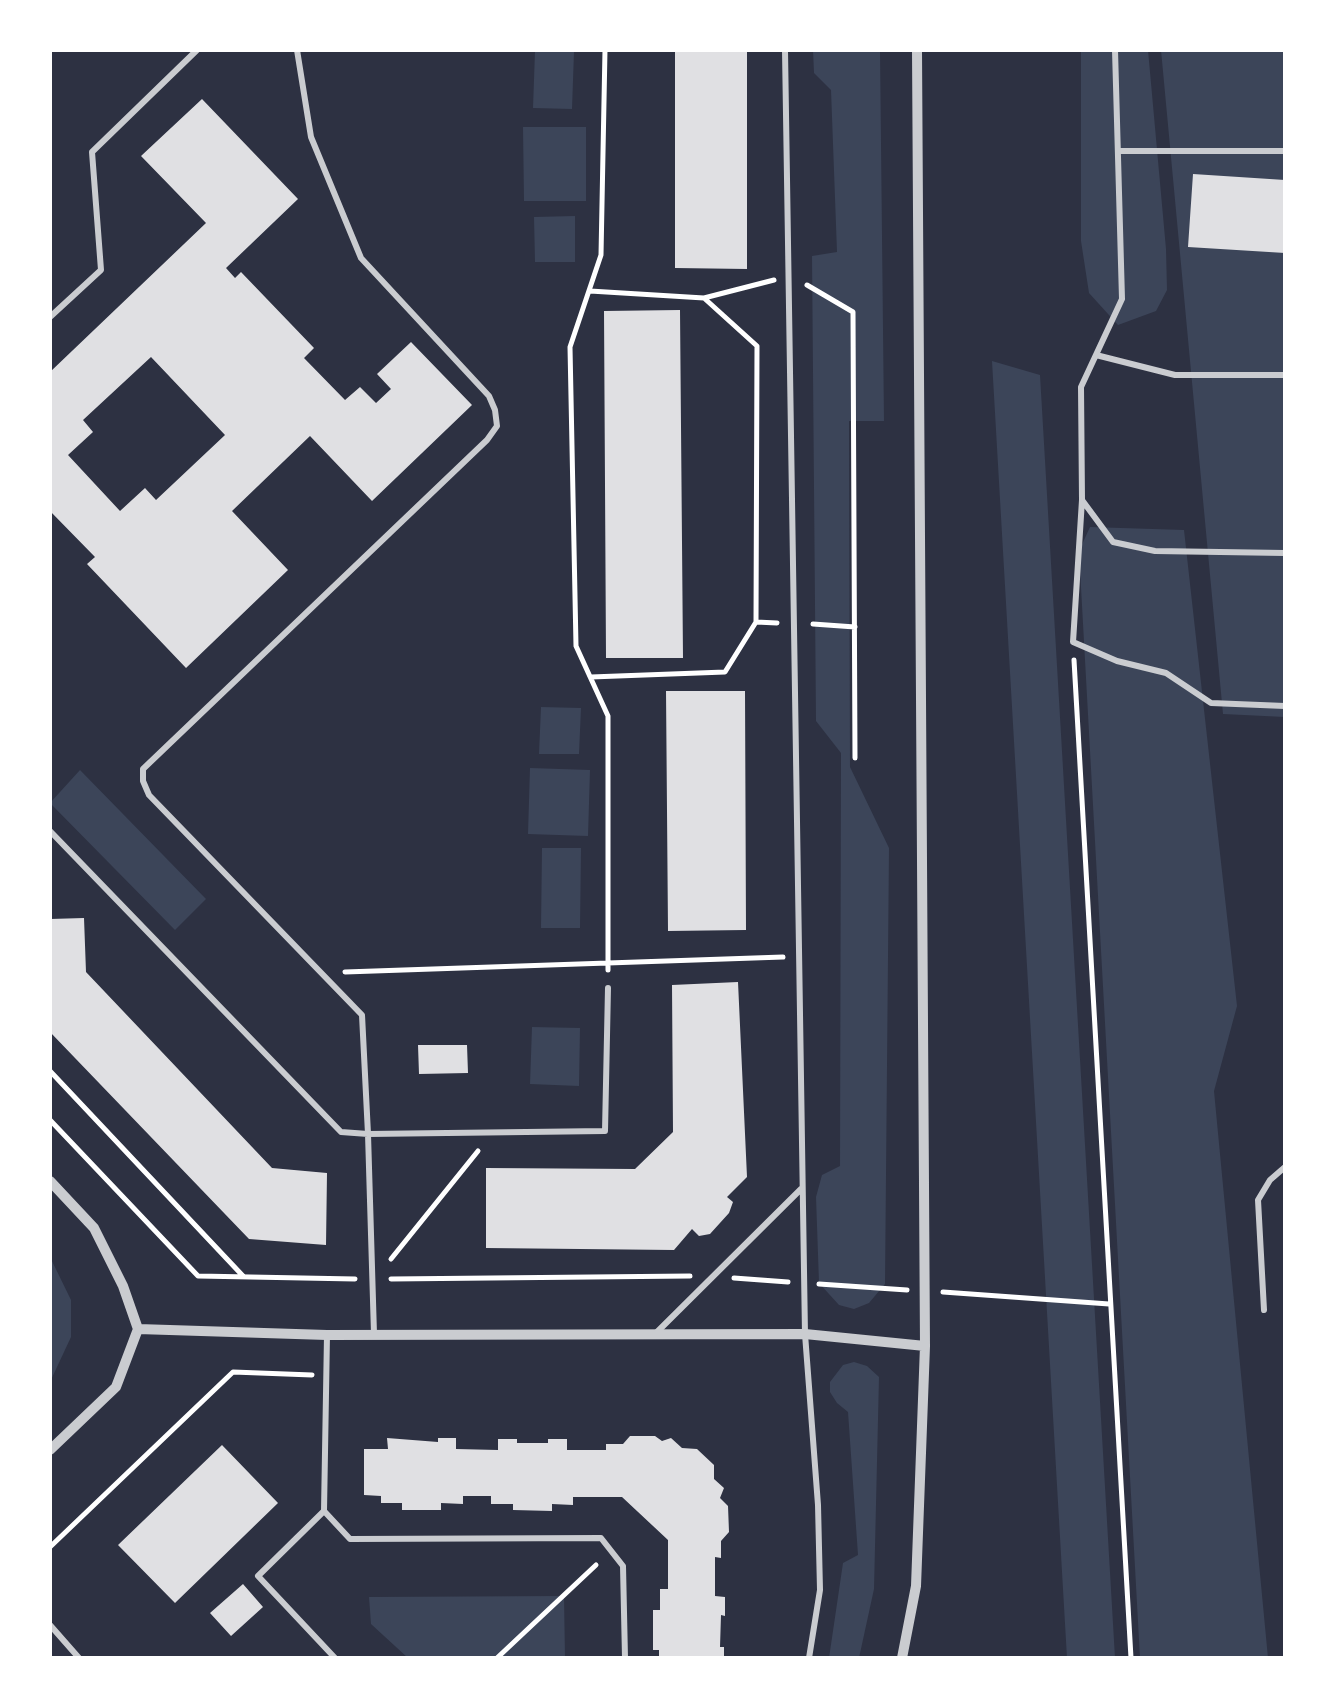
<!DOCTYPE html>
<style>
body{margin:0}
#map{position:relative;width:1335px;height:1708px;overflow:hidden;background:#2d3142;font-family:Helvetica,sans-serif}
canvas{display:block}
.frame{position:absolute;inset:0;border:52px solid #fff;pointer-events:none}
</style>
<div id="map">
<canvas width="1335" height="1708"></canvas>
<div class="frame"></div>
</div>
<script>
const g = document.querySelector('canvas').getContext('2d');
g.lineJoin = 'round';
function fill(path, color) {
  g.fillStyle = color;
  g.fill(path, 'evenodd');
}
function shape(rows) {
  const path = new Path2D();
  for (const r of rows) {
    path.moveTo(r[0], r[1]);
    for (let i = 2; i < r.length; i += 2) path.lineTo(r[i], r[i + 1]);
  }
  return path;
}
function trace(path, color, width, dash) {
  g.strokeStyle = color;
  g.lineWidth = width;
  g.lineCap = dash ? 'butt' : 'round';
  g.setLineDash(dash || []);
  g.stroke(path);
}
fill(shape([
 [813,50,880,50,884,421,849,421,850,767,889,848,885,1284,869,1303,854,1309,839,1305,819,1283,816,1197,822,1175,840,1166,841,753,816,721,812,256,837,252,831,90,814,73],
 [1081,50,1148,50,1166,249,1167,290,1156,311,1118,325,1089,293,1081,241],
 [1161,50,1285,50,1285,717,1223,714],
 [535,51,574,52,572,109,533,108],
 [523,127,586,127,586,201,524,201],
 [575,216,575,262,535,262,534,217],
 [992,361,1040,375,1115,1658,1067,1658],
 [1090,527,1184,530,1237,1006,1214,1091,1268,1658,1140,1658,1079,551],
 [541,707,581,708,579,754,539,754],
 [530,768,590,770,588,836,528,834],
 [80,770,206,899,175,930,50,803],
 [542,848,581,848,580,928,541,928],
 [532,1027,580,1028,579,1086,530,1084],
 [50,1257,71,1300,71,1337,50,1382],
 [854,1362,867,1366,879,1377,874,1589,859,1658,829,1658,843,1563,858,1555,848,1412,837,1403,830,1392,830,1382,843,1365],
 [564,1596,565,1658,408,1658,371,1624,369,1597]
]), '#3c4559');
fill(shape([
 [675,50,747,50,747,269,675,268],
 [202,99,298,199,226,268,235,278,241,272,314,348,304,358,345,400,360,387,376,403,391,389,377,374,411,342,472,405,372,501,310,436,232,511,288,570,186,668,87,564,95,557,50,511,50,372,206,223,141,156],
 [151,357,225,435,156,500,145,488,120,511,68,455,93,432,83,420],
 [1193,174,1285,180,1285,253,1188,247],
 [680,310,683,658,606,658,604,311],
 [666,691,745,691,746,930,668,931],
 [84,918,86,972,272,1168,327,1173,326,1245,249,1239,50,1032,50,919],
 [738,982,747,1177,727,1197,733,1202,729,1213,710,1234,699,1236,692,1229,674,1250,486,1248,486,1168,635,1169,673,1132,672,985],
 [418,1045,467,1045,468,1073,419,1074],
 [630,1436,655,1436,662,1441,671,1438,682,1448,697,1449,714,1465,714,1479,724,1488,720,1498,728,1506,729,1532,721,1541,721,1558,715,1557,715,1596,725,1597,725,1616,721,1615,720,1647,724,1647,724,1658,659,1658,659,1650,653,1650,653,1610,660,1610,660,1589,668,1589,668,1540,622,1497,573,1497,573,1505,552,1504,552,1511,513,1510,513,1504,491,1504,491,1496,463,1496,463,1504,441,1503,441,1510,402,1510,402,1503,381,1503,381,1496,364,1495,364,1449,388,1449,387,1438,438,1442,438,1438,456,1438,456,1449,498,1450,498,1439,517,1439,517,1443,548,1443,548,1439,567,1439,567,1450,606,1450,606,1444,623,1444],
 [222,1445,278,1503,175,1603,118,1545],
 [243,1584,263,1607,231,1636,210,1613]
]), '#e0e0e3');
trace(shape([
 [605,50,601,255,570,347,576,646,608,716,608,970],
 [807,285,853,312,855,758],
 [590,291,704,298,757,346,756,622],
 [704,298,774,280],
 [813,624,855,627],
 [1074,660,1131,1658],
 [591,677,725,672,756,622,777,623],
 [345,972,783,957],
 [50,1071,243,1276],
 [50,1120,198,1276,355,1279],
 [391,1259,478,1151],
 [734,1278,788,1282],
 [391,1279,690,1276],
 [819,1284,907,1290],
 [943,1292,1109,1304],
 [50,1547,233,1372,312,1375],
 [497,1658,596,1565]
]), '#fff', 5);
trace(shape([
 [785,50,805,1334,818,1505,820,1590,809,1658],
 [1115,50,1122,299,1081,387,1082,500,1113,542,1155,551,1285,553],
 [1118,151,1285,151],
 [50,317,101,270,92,152,197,50],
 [1096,355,1175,375,1285,375],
 [1082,500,1073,642,1117,661,1166,673,1211,703,1285,706],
 [50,831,341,1132,368,1134,362,1015,149,795,143,781,143,769,487,440,497,426,495,410,489,396,361,258,311,137,297,50],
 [1264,1310,1258,1200,1270,1180,1285,1167],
 [374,1334,368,1134,605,1131,608,988],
 [655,1334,801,1189],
 [327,1335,324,1511,258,1576,335,1658],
 [324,1511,350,1539,601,1538,623,1566,625,1658],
 [50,1625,79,1658]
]), '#caccd0', 6);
trace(shape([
 [50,1181,94,1228,123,1286,138,1329],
 [50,1450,116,1387,138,1329,327,1335,805,1334,925,1346],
 [902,1658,916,1586,925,1346,917,50]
]), '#caccd0', 10);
</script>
